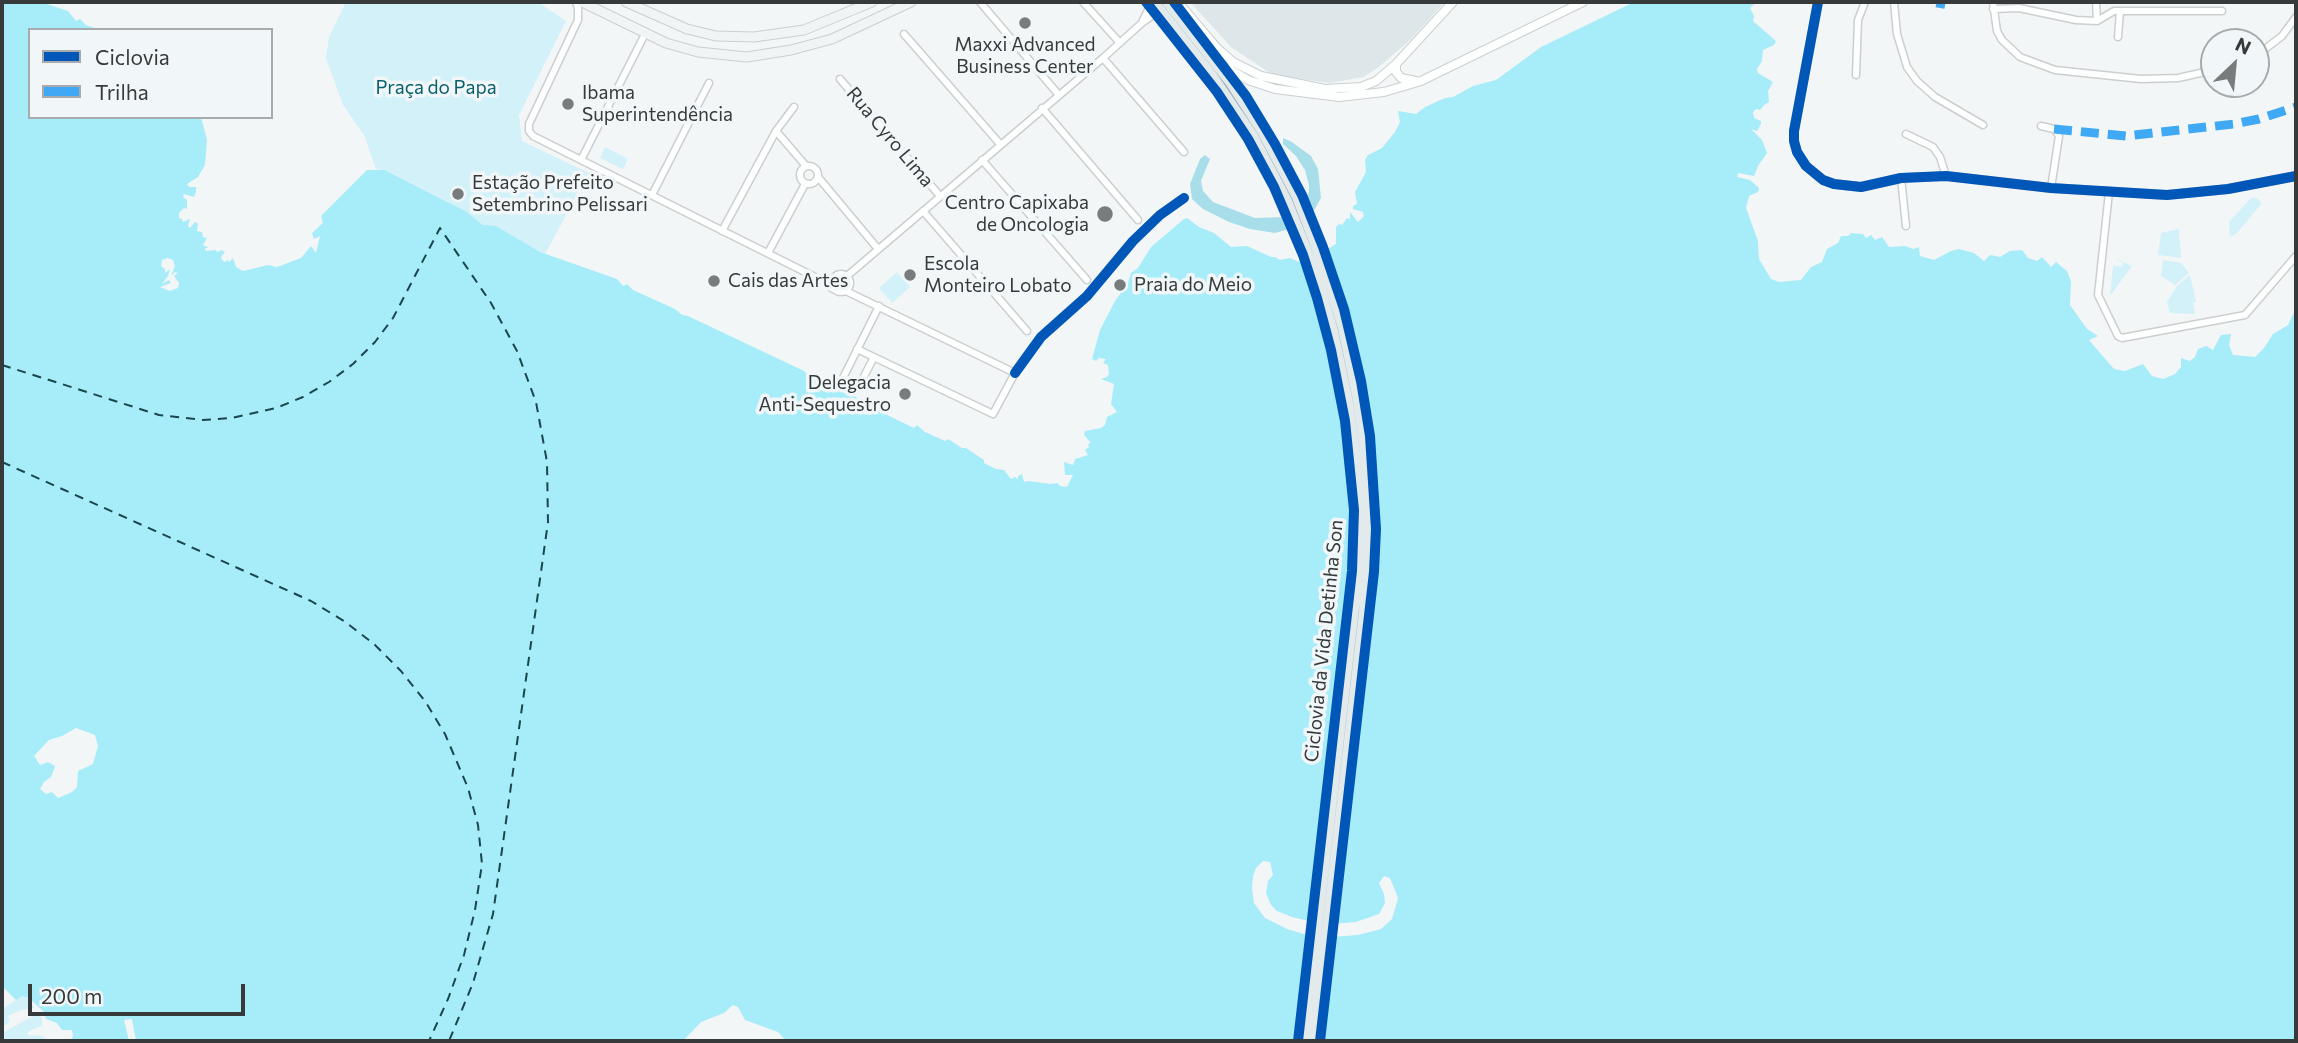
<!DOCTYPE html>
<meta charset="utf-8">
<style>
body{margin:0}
#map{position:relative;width:2298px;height:1043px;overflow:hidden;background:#f3f6f7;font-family:Commissioner,sans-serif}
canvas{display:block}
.frame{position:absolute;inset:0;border:4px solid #373a3a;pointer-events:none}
.legend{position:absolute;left:28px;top:28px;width:245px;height:91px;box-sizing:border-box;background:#f1f7f9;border:2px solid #a7abad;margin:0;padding:9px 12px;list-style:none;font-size:21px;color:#373a3a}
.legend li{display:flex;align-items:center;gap:14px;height:35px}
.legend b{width:35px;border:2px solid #a7abad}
.north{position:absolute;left:2200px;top:28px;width:70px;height:70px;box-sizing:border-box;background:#f1f7f9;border:2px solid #a7abad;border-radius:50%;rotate:26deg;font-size:19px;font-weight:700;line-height:28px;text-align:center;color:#373a3a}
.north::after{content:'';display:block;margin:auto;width:24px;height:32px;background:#797c7c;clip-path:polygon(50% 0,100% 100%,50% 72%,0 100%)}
.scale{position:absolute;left:28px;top:984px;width:217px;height:32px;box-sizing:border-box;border:4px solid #373a3a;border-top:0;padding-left:9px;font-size:21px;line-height:24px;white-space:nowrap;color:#373a3a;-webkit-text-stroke:5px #f1f7f9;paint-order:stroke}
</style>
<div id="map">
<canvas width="2298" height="1043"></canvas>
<div class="frame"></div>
<ul class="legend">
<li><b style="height:9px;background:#0057b8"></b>Ciclovia</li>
<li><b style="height:9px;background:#3fa9f5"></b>Trilha</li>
</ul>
<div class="north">N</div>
<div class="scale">200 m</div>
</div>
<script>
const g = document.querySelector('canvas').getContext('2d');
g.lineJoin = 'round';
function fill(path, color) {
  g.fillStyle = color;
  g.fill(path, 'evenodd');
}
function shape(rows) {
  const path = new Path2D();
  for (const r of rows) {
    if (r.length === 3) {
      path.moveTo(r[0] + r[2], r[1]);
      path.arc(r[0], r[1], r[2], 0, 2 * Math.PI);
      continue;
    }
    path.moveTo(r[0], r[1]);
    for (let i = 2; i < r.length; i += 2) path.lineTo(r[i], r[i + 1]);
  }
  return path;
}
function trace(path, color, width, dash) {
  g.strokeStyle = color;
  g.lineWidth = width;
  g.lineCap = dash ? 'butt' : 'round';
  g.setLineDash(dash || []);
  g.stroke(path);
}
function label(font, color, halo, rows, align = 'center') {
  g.font = font + ' Commissioner,sans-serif';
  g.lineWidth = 7;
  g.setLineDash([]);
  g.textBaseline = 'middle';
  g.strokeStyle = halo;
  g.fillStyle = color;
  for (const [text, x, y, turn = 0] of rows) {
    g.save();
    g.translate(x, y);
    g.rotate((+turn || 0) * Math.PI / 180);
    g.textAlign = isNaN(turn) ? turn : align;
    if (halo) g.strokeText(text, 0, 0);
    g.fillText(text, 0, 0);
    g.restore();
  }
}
fill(shape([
 [1190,2,1445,2,1410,40,1379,67,1363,77,1330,83,1273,75,1232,48]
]), '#dde7e9');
fill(shape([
 [346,2,538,2,566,21,519,115,522,141,589,173,545,254,518,241,501,229,483,225,448,202,390,172,376,169,364,135,343,105,326,58,329,37],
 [605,147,628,159,623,169,600,158],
 [2251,198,2257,198,2262,203,2236,234,2230,237,2229,222],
 [2179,229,2181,258,2158,255,2161,233],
 [2115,258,2132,266,2110,296,2113,265,2121,267,2123,263],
 [2163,260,2181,263,2189,273,2175,285,2161,276],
 [897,272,910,287,892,303,879,288],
 [2190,275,2196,302,2193,303,2195,314,2170,313,2167,302,2177,286],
 [22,996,29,998,34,1008,21,1010,8,1016,10,1022,2,1027,2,1009],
 [37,1014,42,1018,42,1026,29,1031,27,1035,43,1036,47,1041,2,1041,2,1033]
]), '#d3f1f8');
fill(shape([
 [1283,138,1292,142,1311,156,1318,169,1321,198,1312,214,1303,225,1275,233,1250,229,1229,222,1203,209,1192,199,1190,184,1200,159,1205,155,1210,159,1201,181,1203,191,1213,202,1255,218,1287,217,1301,207,1309,192,1309,185,1305,170,1296,156,1283,144]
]), '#a8dee9');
fill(shape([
 [2,2,41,2,68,11,76,21,80,19,86,25,100,30,30,30,30,117,201,117,207,140,205,165,198,177,187,184,189,187,196,187,196,192,194,197,184,194,183,197,187,200,187,209,184,208,179,213,179,219,181,218,183,222,190,219,188,226,190,228,195,222,198,224,197,231,202,232,203,237,207,238,203,245,209,248,205,248,206,251,215,250,218,252,221,250,225,252,221,257,222,260,225,262,228,260,229,262,233,258,236,267,243,271,268,265,277,267,301,258,311,246,316,253,320,236,314,239,312,233,323,223,321,216,367,170,385,170,465,211,483,225,496,226,540,252,617,279,623,286,627,284,633,290,675,309,682,315,688,316,804,371,814,380,819,379,832,388,856,397,866,405,868,402,873,404,870,410,861,411,859,414,871,415,873,411,889,411,887,415,914,428,917,425,925,432,945,441,948,439,962,448,966,448,984,460,984,463,996,469,1004,470,1011,479,1015,477,1018,479,1018,476,1022,474,1024,482,1028,481,1050,484,1058,483,1060,486,1067,487,1073,475,1065,475,1064,462,1073,465,1075,459,1088,455,1085,450,1089,447,1088,444,1091,443,1084,435,1085,431,1101,428,1105,425,1107,417,1117,412,1111,404,1114,384,1101,379,1107,377,1109,374,1108,365,1103,363,1106,359,1099,358,1096,361,1092,359,1100,330,1115,301,1128,283,1131,273,1138,268,1151,247,1184,219,1187,218,1199,227,1214,233,1231,247,1247,246,1271,257,1275,257,1280,260,1290,258,1304,264,1308,259,1321,259,1328,249,1336,244,1336,227,1339,224,1342,225,1347,218,1350,219,1350,212,1358,222,1364,216,1363,212,1353,209,1353,206,1357,204,1355,192,1366,172,1365,160,1368,155,1382,148,1395,132,1400,122,1398,111,1416,114,1425,107,1445,98,1453,97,1473,86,1496,80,1541,47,1630,4,1756,2,1750,8,1754,16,1753,21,1776,41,1774,45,1763,50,1762,61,1757,69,1758,73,1773,82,1768,91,1769,102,1764,105,1760,110,1756,109,1753,112,1754,118,1761,121,1761,124,1757,131,1751,129,1762,140,1767,153,1758,166,1754,176,1738,173,1737,177,1750,180,1759,188,1758,192,1749,196,1746,208,1758,241,1759,259,1771,279,1779,282,1801,280,1811,267,1822,262,1827,249,1838,243,1841,236,1848,236,1851,233,1863,234,1866,238,1871,235,1875,240,1882,237,1889,247,1905,246,1913,249,1919,247,1920,256,1934,260,1951,251,1959,249,1974,253,1984,261,1990,255,2000,257,2010,251,2022,250,2028,258,2037,261,2042,257,2051,267,2056,262,2067,271,2071,282,2070,305,2087,329,2098,336,2089,340,2114,369,2125,371,2143,364,2152,376,2163,379,2175,374,2181,367,2181,358,2190,361,2195,357,2198,349,2206,346,2213,350,2221,335,2231,334,2229,345,2233,355,2255,357,2264,348,2273,334,2288,325,2296,308,2296,1041,786,1041,778,1032,745,1020,738,1007,733,1005,724,1013,701,1022,683,1041,136,1041,132,1019,124,1020,129,1041,70,1041,73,1036,72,1030,62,1030,57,1023,46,1019,44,1012,29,998,22,996,16,1000,2,986],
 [167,258,173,260,175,266,171,276,175,272,178,273,174,276,179,283,178,288,170,291,160,287,171,283,169,280,162,284,168,276,170,269,165,273,165,269,161,266,162,260],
 [76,728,95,735,98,746,93,764,78,771,77,787,72,792,58,798,52,792,46,794,40,789,44,782,51,777,55,766,48,762,40,765,34,756,49,740,62,736]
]), '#a7ecf9');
fill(shape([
 [1323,249,1343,309,1363,399,1373,473,1375,529,1371,593,1332,924,1356,922,1379,914,1385,903,1384,894,1379,883,1384,876,1390,878,1398,898,1392,919,1381,929,1358,935,1331,937,1318,1041,1299,1041,1311,936,1287,929,1265,918,1254,903,1252,888,1253,876,1256,868,1263,861,1270,862,1273,875,1268,881,1266,893,1271,905,1277,911,1292,917,1313,922,1349,610,1356,528,1351,456,1343,403,1323,315,1305,257,1320,256]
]), '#f3f6f7');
trace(shape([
 [2,365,159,415,203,420,232,418,276,408,303,397,329,382,353,364,375,342,393,318,440,228,491,303,517,351,536,402,547,462,548,522,493,914,473,983,449,1041],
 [2,462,311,601,344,621,374,644,401,671,425,701,445,734,468,788,478,825,482,864,475,910,464,955,448,999,429,1041]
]), '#1a464e', 2, [9, 7]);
const minor = shape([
 [576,2,578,8,578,20,529,124,529,131,533,136,817,278,833,289],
 [980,2,1058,94],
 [1083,2,1120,43],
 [1894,2,1897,34,1907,67,1917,81,1935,97,1983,125],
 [1993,2,1997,31,2002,40,2020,57,2055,70,2141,79,2178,78,2214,70],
 [2096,2,2097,21],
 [1993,9,2019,8,2076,20,2097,21,2114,11,2222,11],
 [1143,20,1149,8,1148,2],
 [904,34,1000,144],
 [2118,37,2120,11],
 [2256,56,2282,36,2296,17],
 [1103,58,1184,152],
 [1856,75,1858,20,1865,2],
 [840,79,940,196],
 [1042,108,1138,220],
 [2041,126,2054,129,2059,136,2051,188],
 [776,131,806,166],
 [1906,134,1933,147,1940,157,1946,176],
 [581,160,645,34],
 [982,160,1087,280],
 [809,175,9],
 [818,177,878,249],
 [1901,178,1906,226],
 [2109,192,2098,295,2118,336,2122,338,2245,315,2296,256],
 [652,195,709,83],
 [923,211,1027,331],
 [722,231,776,131,794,107],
 [768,253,805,184],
 [841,283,9],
 [847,276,1103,58,1143,22,1153,15,1159,14,1165,17],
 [846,291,1015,373,993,414,857,349],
 [874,357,858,388,842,380,879,306]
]);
const tertiary = shape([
 [1178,2,1217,48,1233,62,1261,76,1325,89,1361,87,1376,81,1396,64,1453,2],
 [1818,2,1794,131,1794,141,1797,152,1806,166,1823,180,1834,184,1861,187,1901,178,1946,176,2051,188,2167,195,2228,189,2296,176],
 [1217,62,1248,80,1275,89,1339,97,1384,92,1421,81,1583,2],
 [1396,64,1396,72,1401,78,1416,81]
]);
const secondary = shape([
 [582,2,666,43,698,52,747,57,791,50,832,39,911,2],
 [626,2,687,29,716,36,754,37,804,30,872,2]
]);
const primary = shape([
 [1304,1041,1356,591,1360,528,1358,474,1348,402,1333,331,1315,271],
 [1314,1041,1364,612,1370,529,1368,473,1358,400,1343,328,1324,267]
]);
trace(minor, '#cccecf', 9);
trace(tertiary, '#cccecf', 10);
trace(secondary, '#cccecf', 11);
trace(primary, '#a4b3b7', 13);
trace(minor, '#fdfefe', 6);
trace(tertiary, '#fdfefe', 8);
trace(secondary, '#f0f4f5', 9);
trace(primary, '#e2eaec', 10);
const primaryBridge = shape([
 [1154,2,1211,74,1253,136,1287,201,1315,271],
 [1167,2,1231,83,1262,131,1297,197,1324,267]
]);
trace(primaryBridge, '#a4b3b7', 13, []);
trace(primaryBridge, '#e2eaec', 10);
trace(shape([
 [1940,8,1941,2],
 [2054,129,2126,136,2234,124,2259,119,2296,107]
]), '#3fa9f5', 9, [18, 9]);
trace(shape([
 [1146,2,1217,92,1248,139,1274,187,1303,255,1317,298,1331,350,1345,421,1354,510,1352,571,1298,1041],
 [1174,2,1246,96,1275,144,1302,195,1323,247,1344,309,1361,381,1370,436,1376,529,1374,572,1320,1041],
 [1818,2,1794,131,1794,141,1797,152,1806,166,1823,180,1834,184,1861,187,1901,178,1946,176,2051,188,2167,195,2228,189,2296,176],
 [1015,373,1041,337,1087,296,1133,241,1160,215,1184,198]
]), '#0057b8', 10);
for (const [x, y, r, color] of [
 [1025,23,7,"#797c7c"],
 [568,104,7,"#797c7c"],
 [458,194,7,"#797c7c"],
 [1105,214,9,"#797c7c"],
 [910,275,7,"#797c7c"],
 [714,281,7,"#797c7c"],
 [1120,285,7,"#797c7c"],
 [905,394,7,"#797c7c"]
]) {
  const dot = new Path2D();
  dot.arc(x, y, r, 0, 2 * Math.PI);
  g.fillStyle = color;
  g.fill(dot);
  trace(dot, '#f1f7f9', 2.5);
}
label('19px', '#373a3a', '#f1f7f9', [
 ["Maxxi Advanced",1025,45,"center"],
 ["Business Center",1025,67,"center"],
 ["Ibama",582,93],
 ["Superintendência",582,115],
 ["Estação Prefeito",472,183],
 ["Setembrino Pelissari",472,205],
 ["Centro Capixaba",1089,203,"right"],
 ["de Oncologia",1089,225,"right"],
 ["Escola",924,264],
 ["Monteiro Lobato",924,286],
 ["Cais das Artes",728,281],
 ["Praia do Meio",1134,285],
 ["Delegacia",891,383,"right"],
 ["Anti-Sequestro",891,405,"right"]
], 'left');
label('19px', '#0a5f6c', '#f1f7f9', [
 ["Praça do Papa",436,88]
]);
label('19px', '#373a3a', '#f1f7f9', [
 ["Rua Cyro Lima",890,137,50],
 ["Ciclovia da Vida Detinha Son",1324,641,-84]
]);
</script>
